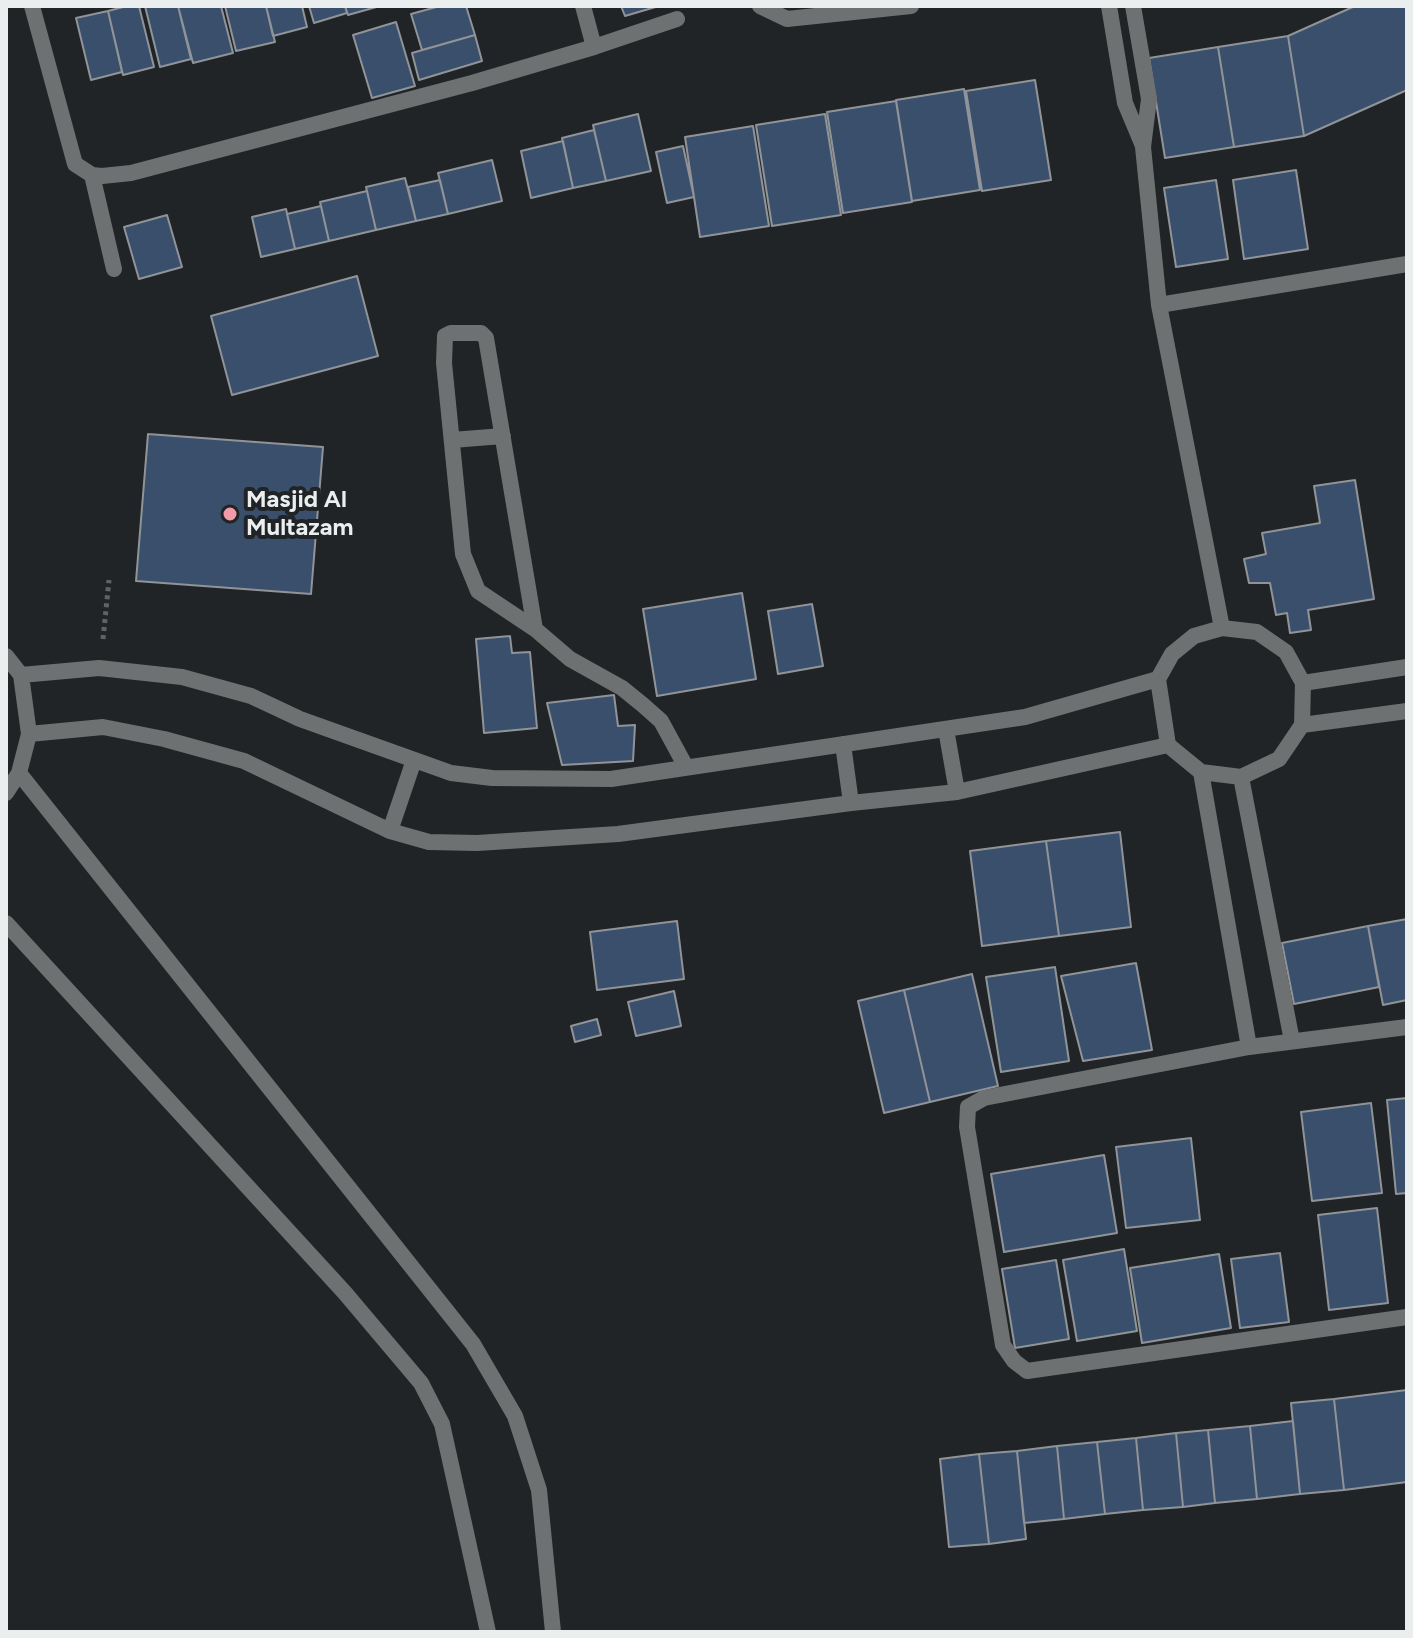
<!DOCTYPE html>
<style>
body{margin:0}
#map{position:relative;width:1413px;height:1638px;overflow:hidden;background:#202426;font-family:Figtree,sans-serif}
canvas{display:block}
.frame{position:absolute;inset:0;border:8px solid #ebeeef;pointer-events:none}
</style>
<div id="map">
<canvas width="1413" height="1638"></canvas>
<div class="frame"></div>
</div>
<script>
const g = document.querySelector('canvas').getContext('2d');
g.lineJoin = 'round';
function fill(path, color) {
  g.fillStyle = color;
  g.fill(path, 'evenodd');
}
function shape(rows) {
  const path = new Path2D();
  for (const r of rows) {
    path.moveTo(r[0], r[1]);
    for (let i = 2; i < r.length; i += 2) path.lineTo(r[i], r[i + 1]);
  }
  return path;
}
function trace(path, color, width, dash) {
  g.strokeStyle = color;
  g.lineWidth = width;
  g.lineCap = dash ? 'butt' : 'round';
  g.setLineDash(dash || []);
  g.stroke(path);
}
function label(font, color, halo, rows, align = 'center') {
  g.font = font + ' Figtree,sans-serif';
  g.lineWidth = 8;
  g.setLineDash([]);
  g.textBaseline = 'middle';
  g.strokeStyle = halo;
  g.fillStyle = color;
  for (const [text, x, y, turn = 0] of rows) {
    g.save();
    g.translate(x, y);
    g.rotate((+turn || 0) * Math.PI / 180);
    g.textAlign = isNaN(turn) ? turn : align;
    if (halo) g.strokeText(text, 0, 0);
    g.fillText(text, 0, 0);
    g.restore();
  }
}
const building = shape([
 [127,6,139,6,154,67,123,75,108,11,127,6],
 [145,6,178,6,191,59,160,67,145,6],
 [178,6,221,6,233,53,193,63,178,6],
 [225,6,266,6,275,42,236,51,225,6],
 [266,6,302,6,307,27,273,36,266,6],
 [309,6,345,6,347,13,314,23,309,6],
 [345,6,380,6,348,15,345,6],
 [440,6,466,6,475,35,422,50,411,14,440,6],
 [621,6,659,6,625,16,621,6],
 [1355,6,1407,6,1407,90,1304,136,1288,36,1355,6],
 [108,11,122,72,91,80,76,18,108,11],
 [396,22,415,86,372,98,353,35,396,22],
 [475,35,482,61,419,80,412,53,475,35],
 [1288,36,1304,136,1234,147,1218,47,1288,36],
 [1218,47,1234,147,1165,158,1149,58,1218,47],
 [1035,80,1051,180,982,191,966,91,1035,80],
 [964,89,980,190,912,201,896,100,964,89],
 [896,101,912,202,843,213,827,112,896,101],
 [638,114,651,171,606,181,593,125,638,114],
 [825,114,841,215,772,226,756,125,825,114],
 [753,126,769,226,700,237,685,137,753,126],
 [594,130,606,181,573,188,562,138,594,130],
 [563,141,573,188,531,198,521,151,563,141],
 [683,146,694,197,667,203,656,152,683,146],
 [492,160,502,201,448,214,438,173,492,160],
 [1296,170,1308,249,1244,259,1233,180,1296,170],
 [405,178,416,221,376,230,366,187,405,178],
 [440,180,448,214,416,221,408,187,440,180],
 [1216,180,1228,259,1176,267,1164,188,1216,180],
 [367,191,376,230,329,241,320,202,367,191],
 [321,206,329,241,295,249,287,214,321,206],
 [286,209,295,249,261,257,252,217,286,209],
 [167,215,182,267,139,279,124,227,167,215],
 [357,276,378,356,232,395,211,316,357,276],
 [148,434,323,447,311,594,136,581,148,434],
 [1355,480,1374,599,1308,610,1311,630,1290,633,1287,613,1276,615,1270,583,1249,583,1244,559,1266,554,1262,533,1320,523,1314,486,1355,480],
 [742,593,756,679,657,696,643,609,742,593],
 [812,604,823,666,778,674,768,611,812,604],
 [510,636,512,653,530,652,537,728,484,733,476,639,510,636],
 [614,695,618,726,635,725,633,761,562,765,547,703,614,695],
 [1120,832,1131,927,1059,936,1046,841,1120,832],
 [1046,841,1059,936,982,946,970,851,1046,841],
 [1407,919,1407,1000,1383,1005,1368,926,1407,919],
 [677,921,684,979,597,990,590,932,677,921],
 [1368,926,1379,987,1294,1004,1282,943,1368,926],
 [1136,963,1152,1050,1083,1061,1061,976,1136,963],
 [1055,967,1069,1061,1001,1072,986,977,1055,967],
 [972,974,998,1086,930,1102,904,990,972,974],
 [904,990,930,1102,884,1113,858,1001,904,990],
 [674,991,681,1026,636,1036,628,1002,674,991],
 [597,1019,601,1035,575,1042,571,1026,597,1019],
 [1407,1098,1407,1193,1396,1194,1387,1100,1407,1098],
 [1371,1103,1382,1193,1312,1201,1301,1112,1371,1103],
 [1191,1138,1200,1220,1126,1228,1116,1147,1191,1138],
 [1104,1155,1117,1233,1004,1252,991,1174,1104,1155],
 [1377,1208,1388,1303,1329,1310,1318,1215,1377,1208],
 [1124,1249,1137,1331,1077,1341,1063,1260,1124,1249],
 [1280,1253,1289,1322,1240,1328,1231,1259,1280,1253],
 [1219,1254,1231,1328,1142,1343,1130,1268,1219,1254],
 [1056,1260,1069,1339,1015,1348,1002,1269,1056,1260],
 [1407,1390,1407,1482,1344,1490,1334,1399,1407,1390],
 [1334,1399,1344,1490,1300,1494,1291,1403,1334,1399],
 [1293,1421,1300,1494,1257,1499,1250,1426,1293,1421],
 [1250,1426,1257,1499,1215,1503,1208,1430,1250,1426],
 [1208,1430,1215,1503,1183,1507,1176,1433,1208,1430],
 [1176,1433,1183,1507,1143,1510,1136,1438,1176,1433],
 [1136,1438,1143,1510,1105,1514,1097,1442,1136,1438],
 [1097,1442,1105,1514,1064,1519,1057,1446,1097,1442],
 [1057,1446,1064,1519,1024,1523,1017,1451,1057,1446],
 [1017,1451,1026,1539,989,1544,979,1454,1017,1451],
 [979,1454,989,1544,949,1547,940,1459,979,1454]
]);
fill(building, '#394f6b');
trace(building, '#909498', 2);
trace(shape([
 [103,639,109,580]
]), '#606365', 5, [4, 4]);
trace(shape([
 [452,440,503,436],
 [535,629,486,338,481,333,451,333,445,336,444,363,463,554,478,591,535,629,570,659,622,688,643,705,661,721,686,767]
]), '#6e7171', 16);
trace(shape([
 [32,6,75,164,92,175,102,176,131,173,472,83,594,47,583,6],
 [760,6,787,19,911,6],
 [1109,6,1125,103,1143,146],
 [1133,6,1149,99,1143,147,1159,305,1222,628],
 [594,47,677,19],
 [92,175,114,269],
 [1159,305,1407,264],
 [1222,628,1257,632,1286,652,1303,683,1302,725,1279,759,1241,777,1201,772,1168,745,1158,679,1172,654,1194,636,1222,628],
 [6,656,21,675,29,734,19,773,6,793],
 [21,675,99,668,182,677,251,696,300,719,451,773,492,778,611,779,1025,717,1158,679],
 [1303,683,1407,667],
 [1302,725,1407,711],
 [946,729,957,792],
 [29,734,103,727,164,739,244,761,390,831,429,842,477,843,618,834,851,803,957,792,1168,745],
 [843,744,851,803],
 [1201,772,1249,1047],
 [19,773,473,1344,515,1416,539,1490,553,1632],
 [1241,777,1292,1041],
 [390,831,414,760],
 [6,923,345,1293,421,1383,442,1424,488,1632],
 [1407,1027,1249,1047,984,1098,968,1107,967,1127,1003,1345,1014,1361,1027,1371,1407,1317]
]), '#6e7171', 16);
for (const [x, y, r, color] of [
 [230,514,8,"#f39aa9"]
]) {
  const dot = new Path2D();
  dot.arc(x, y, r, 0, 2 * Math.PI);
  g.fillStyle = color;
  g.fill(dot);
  trace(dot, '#202426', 3);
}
label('bold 24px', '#ebeeef', '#202426', [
 ["Masjid Al",246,500],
 ["Multazam",246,528]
], 'left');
</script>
